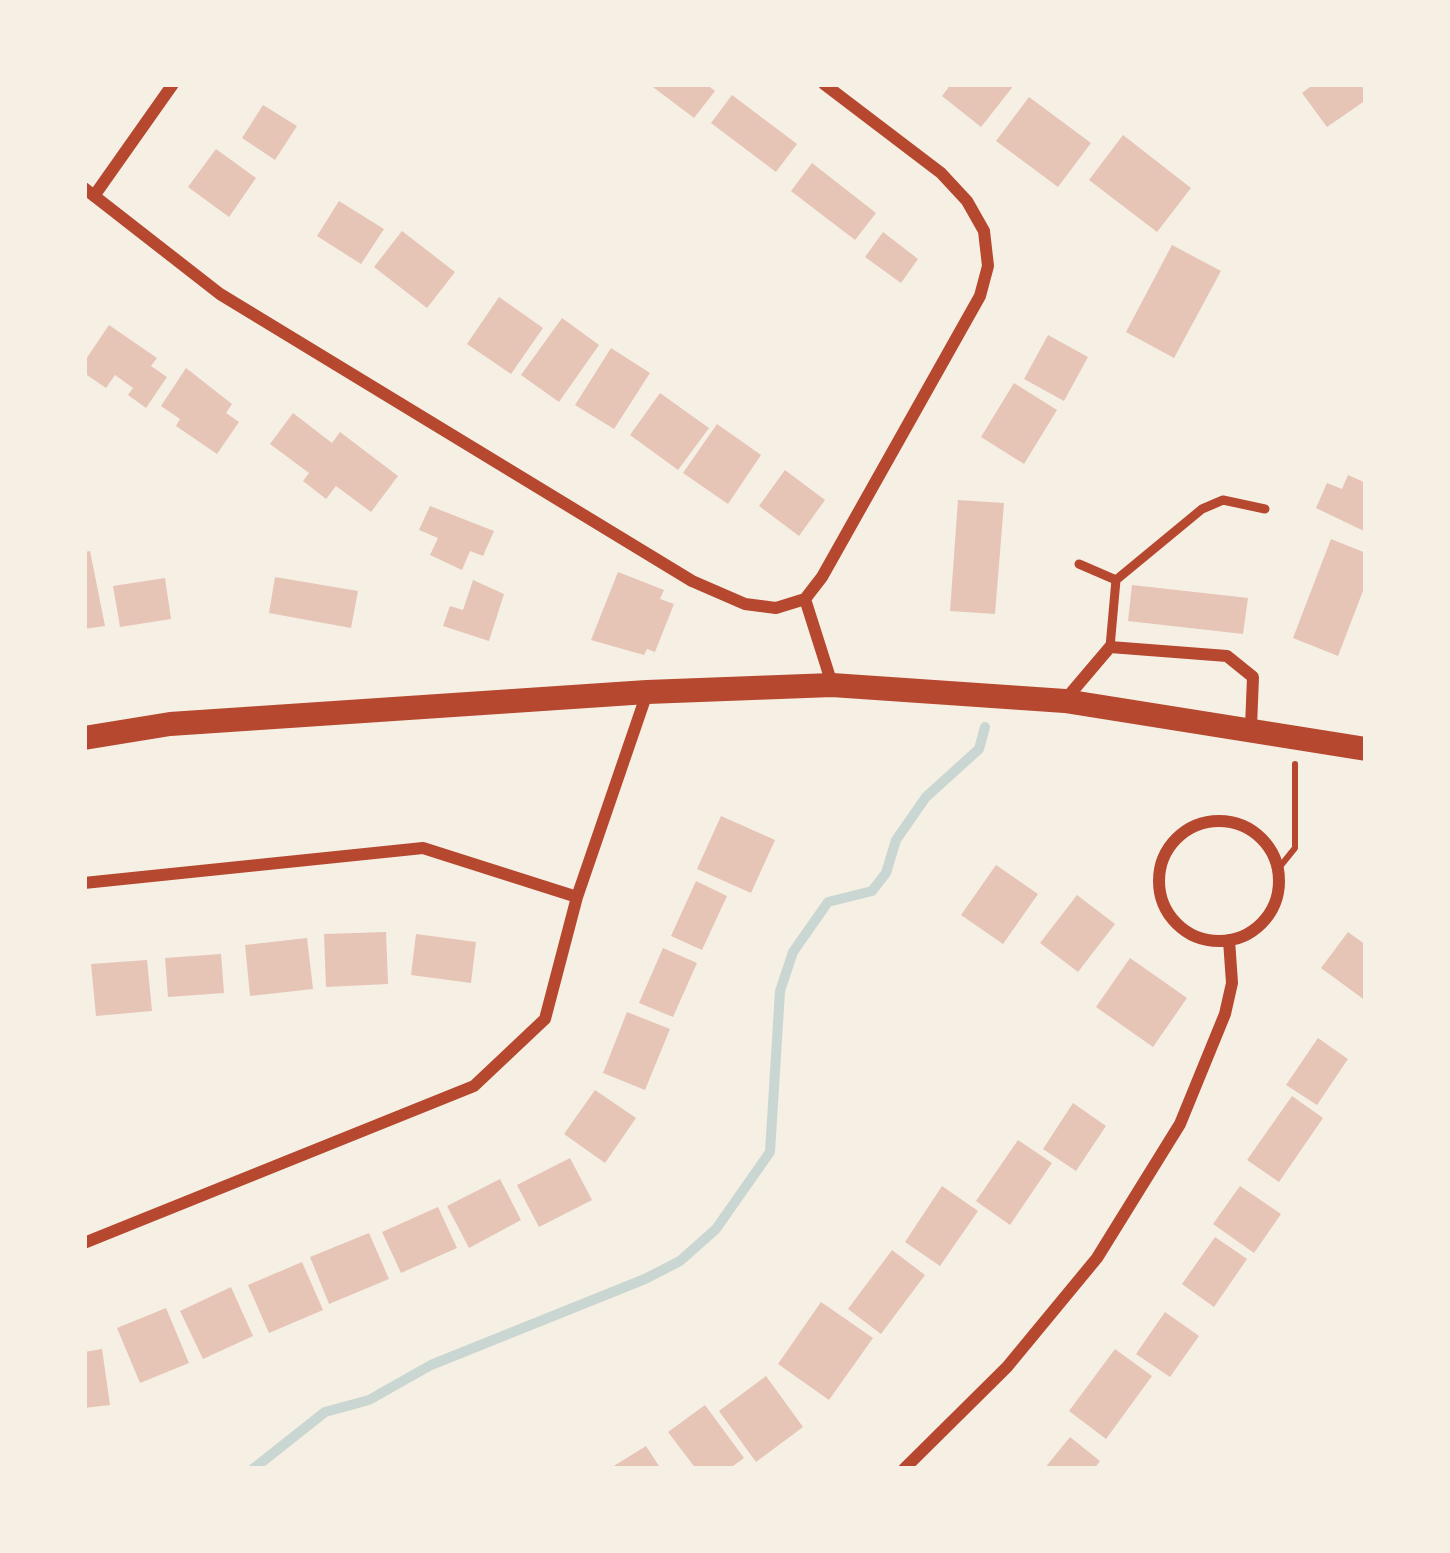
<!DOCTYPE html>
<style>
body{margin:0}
#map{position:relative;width:1450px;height:1553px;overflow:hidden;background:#f6efe4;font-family:Lora,serif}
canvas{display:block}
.frame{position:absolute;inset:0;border:87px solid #f6efe4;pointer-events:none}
</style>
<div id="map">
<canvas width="1450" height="1553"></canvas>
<div class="frame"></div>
</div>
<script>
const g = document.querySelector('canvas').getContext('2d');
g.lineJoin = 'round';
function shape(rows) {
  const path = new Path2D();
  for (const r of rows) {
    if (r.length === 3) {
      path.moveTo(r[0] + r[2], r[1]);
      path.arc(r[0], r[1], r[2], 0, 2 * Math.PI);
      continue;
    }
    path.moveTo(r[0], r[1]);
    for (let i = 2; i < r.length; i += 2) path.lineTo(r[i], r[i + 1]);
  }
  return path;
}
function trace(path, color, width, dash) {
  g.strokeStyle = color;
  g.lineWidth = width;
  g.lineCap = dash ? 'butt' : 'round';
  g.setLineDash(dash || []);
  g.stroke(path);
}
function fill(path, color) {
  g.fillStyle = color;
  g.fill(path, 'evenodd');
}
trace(shape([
 [253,1469,325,1412,369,1400,431,1365,645,1279,680,1261,716,1229,770,1152,780,991,793,952,828,902,872,891,886,873,896,840,926,797,979,749,985,727]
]), '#c9d6d2', 10);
fill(shape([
 [649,84,706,84,715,91,694,118],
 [951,84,1015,84,981,127,942,96],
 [1314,84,1366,84,1366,100,1327,127,1302,93],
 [732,95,797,144,776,172,711,123],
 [1029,97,1091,143,1058,187,996,141],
 [263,105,297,126,275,160,242,138],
 [1123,135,1191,188,1157,232,1089,180],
 [216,149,256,178,229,217,188,187],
 [812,163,876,213,855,240,791,191],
 [339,201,384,229,361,264,317,236],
 [402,231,455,272,427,308,374,267],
 [883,232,918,259,901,283,865,257],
 [1172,245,1221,271,1174,358,1126,332],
 [499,297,543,328,511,374,467,344],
 [562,318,599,345,559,402,521,375],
 [109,325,157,358,151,366,167,377,146,408,128,395,133,388,115,375,106,388,84,373,84,362],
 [1048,335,1088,357,1064,401,1024,379],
 [611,348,650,373,614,429,575,405],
 [186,368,232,404,226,413,239,422,217,454,176,426,180,419,161,406],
 [1014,383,1057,410,1024,464,981,437],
 [660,393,709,428,678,470,630,435],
 [293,413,332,443,340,432,398,476,371,512,336,486,326,499,303,481,309,473,270,444],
 [717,424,761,455,728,504,683,473],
 [785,470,825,500,799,536,759,506],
 [1348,475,1366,483,1366,532,1316,508,1327,483,1342,489],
 [958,500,1004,503,995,614,950,611],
 [430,506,494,531,483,556,470,551,462,570,430,555,438,538,419,530],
 [1331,539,1366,553,1366,583,1338,656,1293,638],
 [90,551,105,626,84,629,84,552],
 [618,572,664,590,660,599,674,604,655,652,647,649,644,655,591,640],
 [275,577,358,591,351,628,269,613],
 [165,578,171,619,120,627,113,586],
 [473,580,504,594,489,641,443,626,450,606,463,610],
 [1132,585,1248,598,1243,634,1128,621],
 [721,816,775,840,751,893,697,869],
 [996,865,1038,894,1003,944,961,915],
 [696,881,727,896,702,950,671,936],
 [1077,895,1115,924,1078,972,1040,943],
 [386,932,388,984,326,987,324,934],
 [1348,932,1366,945,1366,1001,1321,968],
 [416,934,476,942,471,983,411,975],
 [307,938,313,989,250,996,245,945],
 [663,948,697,963,673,1017,639,1003],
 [221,954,224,993,168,997,165,958],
 [1130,958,1187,998,1153,1047,1096,1007],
 [147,960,152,1011,96,1016,91,964],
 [627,1012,670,1029,645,1090,603,1073],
 [1318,1038,1348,1059,1317,1105,1286,1085],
 [595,1090,636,1118,605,1163,564,1134],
 [1292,1096,1323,1118,1279,1182,1247,1160],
 [1073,1103,1106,1126,1076,1171,1043,1149],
 [1018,1140,1052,1163,1010,1225,976,1201],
 [570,1158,592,1200,539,1227,517,1185],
 [500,1179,521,1220,469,1248,447,1206],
 [942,1186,978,1211,940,1266,905,1242],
 [1240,1186,1281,1214,1254,1253,1213,1224],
 [438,1207,457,1248,401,1273,382,1232],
 [369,1233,389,1279,329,1304,310,1257],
 [1215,1237,1247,1259,1214,1307,1182,1284],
 [892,1250,925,1275,881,1334,848,1309],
 [302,1262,323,1310,269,1333,248,1285],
 [231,1287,253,1336,203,1359,180,1311],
 [821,1302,873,1338,829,1400,778,1364],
 [166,1308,189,1363,140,1383,117,1328],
 [1165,1312,1199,1336,1170,1377,1136,1354],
 [102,1349,110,1405,84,1408,84,1352],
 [1115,1349,1152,1376,1106,1439,1069,1411],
 [766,1376,803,1427,756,1462,719,1411],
 [705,1405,744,1458,729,1469,696,1469,668,1432],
 [1070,1437,1100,1461,1094,1469,1044,1469],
 [646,1446,661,1469,609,1469]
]), '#e6c5b7');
trace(shape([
 [1278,869,1295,848,1295,764]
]), '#b5482f', 6);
trace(shape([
 [1079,564,1116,580,1110,647],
 [1116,580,1202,509,1223,500,1265,509]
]), '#b5482f', 9);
trace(shape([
 [84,188,220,294,692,581,745,604,776,608,805,599,832,684],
 [94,196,173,84],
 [805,599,822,577,980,296,988,266,984,231,967,201,941,173,824,84],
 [1065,700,1110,647,1227,656,1253,677,1251,727],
 [1219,881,60],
 [84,883,423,848,577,897],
 [84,1243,474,1086,545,1019,577,897,647,693],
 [904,1469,1007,1367,1097,1258,1180,1124,1225,1014,1232,983,1229,940]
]), '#b5482f', 12);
trace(shape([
 [84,738,170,724,647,692,832,685,1065,701,1366,749]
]), '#b5482f', 24);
</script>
